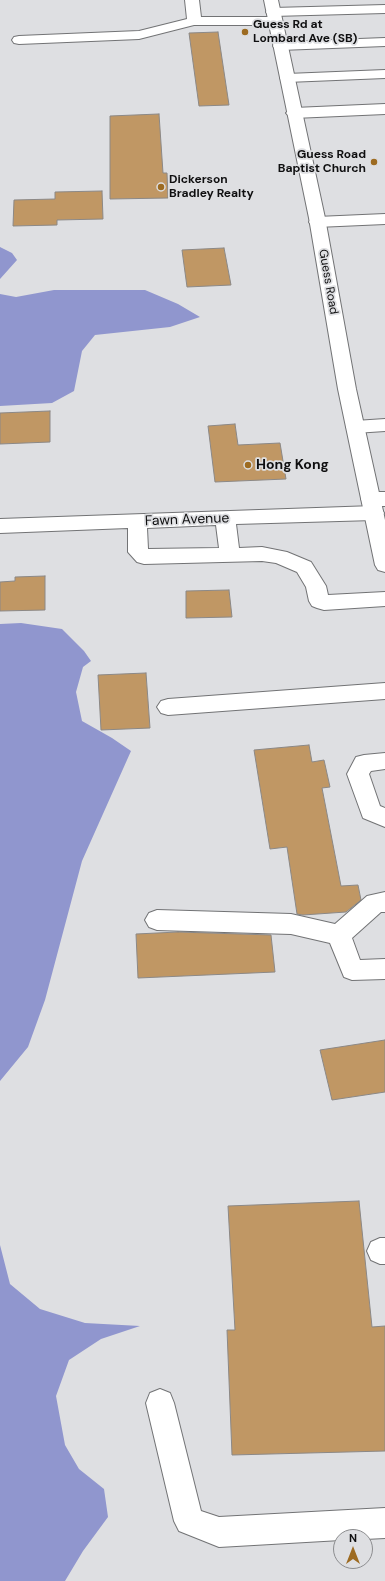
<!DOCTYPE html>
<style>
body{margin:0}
#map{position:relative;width:385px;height:1581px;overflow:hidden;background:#dedfe2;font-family:"DM Sans",sans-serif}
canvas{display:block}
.north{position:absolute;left:333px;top:1529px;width:40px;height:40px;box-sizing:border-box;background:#dedfe2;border:1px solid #8b8c8e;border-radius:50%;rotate:0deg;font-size:11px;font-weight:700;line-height:16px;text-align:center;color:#0f0f10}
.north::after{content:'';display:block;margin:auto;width:14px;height:18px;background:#9d6b21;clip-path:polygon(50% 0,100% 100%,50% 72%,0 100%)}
</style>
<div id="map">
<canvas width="385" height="1581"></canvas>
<div class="north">N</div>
</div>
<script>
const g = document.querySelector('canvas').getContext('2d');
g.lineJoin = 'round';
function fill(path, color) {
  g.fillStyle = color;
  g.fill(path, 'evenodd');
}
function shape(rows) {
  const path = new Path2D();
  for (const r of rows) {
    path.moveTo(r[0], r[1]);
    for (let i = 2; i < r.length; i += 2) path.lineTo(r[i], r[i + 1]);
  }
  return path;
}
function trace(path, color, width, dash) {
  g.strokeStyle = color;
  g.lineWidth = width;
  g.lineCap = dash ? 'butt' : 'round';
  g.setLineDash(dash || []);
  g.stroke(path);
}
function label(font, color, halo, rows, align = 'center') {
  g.font = font + ' "DM Sans",sans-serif';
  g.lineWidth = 3.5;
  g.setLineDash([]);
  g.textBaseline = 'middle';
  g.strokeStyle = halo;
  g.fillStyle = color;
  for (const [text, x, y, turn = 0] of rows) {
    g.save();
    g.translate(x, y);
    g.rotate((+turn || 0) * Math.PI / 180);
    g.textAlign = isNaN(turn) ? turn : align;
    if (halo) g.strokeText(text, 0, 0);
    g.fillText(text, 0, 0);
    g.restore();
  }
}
fill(shape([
 [0,247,12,253,17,260,0,279],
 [54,290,145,290,178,304,200,317,170,327,95,335,82,351,74,391,52,403,0,406,0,294,16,297],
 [21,623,62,629,84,651,91,661,83,667,76,692,82,721,112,738,131,751,82,861,45,1000,28,1047,0,1081,0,624],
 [0,1245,10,1284,40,1309,85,1323,140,1326,101,1339,69,1360,56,1396,65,1445,79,1469,104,1489,108,1517,83,1551,65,1581,0,1581]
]), '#9096ce');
const building = shape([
 [218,32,229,105,199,106,189,33,218,32],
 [159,114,163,173,167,173,168,198,110,199,110,116,159,114],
 [102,191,103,219,57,220,57,225,13,226,14,200,55,199,55,192,102,191],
 [224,248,231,285,187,287,182,250,224,248],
 [50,411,50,442,0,444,0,413,50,411],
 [235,424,238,445,280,443,286,479,215,482,208,426,235,424],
 [45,576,45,610,0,611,0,582,15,581,15,577,45,576],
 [229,590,232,617,186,618,186,591,229,590],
 [146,673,150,728,101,730,98,675,146,673],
 [309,745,312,762,324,760,330,787,322,788,341,886,358,885,361,900,346,912,303,915,297,914,287,847,270,849,254,750,309,745],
 [178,932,271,935,275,972,138,978,136,934,178,932],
 [385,1040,385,1092,332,1100,320,1050,385,1040],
 [359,1201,372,1327,385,1326,385,1451,232,1455,227,1330,235,1330,228,1206,359,1201]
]);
fill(building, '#c09764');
trace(building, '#8b8886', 1);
const minor = shape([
 [185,0,199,0,201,17,275,17,280,18,282,21,280,24,275,25,194,25,139,39,19,44,14,43,12,40,14,37,19,36,139,31,187,19,185,0],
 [385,5,385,13,273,16,268,15,266,12,268,9,273,8,385,5],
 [385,38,385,46,280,50,275,49,273,46,275,43,280,42,385,38],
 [385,70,385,78,287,82,282,81,280,78,282,75,287,74,385,70],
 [385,104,385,114,294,118,289,116,286,113,289,110,294,108,385,104],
 [385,214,385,224,317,227,311,225,309,222,311,219,317,217,385,214],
 [385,419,385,431,355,433,349,431,346,427,349,423,355,421,385,419],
 [371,492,385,492,385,506,371,506,364,504,361,499,364,494,371,492],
 [374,506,381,508,384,513,381,518,374,520,236,524,239,548,262,547,287,552,311,562,326,586,328,595,385,592,385,606,324,610,317,608,312,606,309,601,306,587,297,572,276,563,262,561,144,564,137,562,128,552,128,528,0,533,0,519,374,506],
 [216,525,219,548,148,549,147,528,216,525],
 [385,683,385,699,168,715,161,713,157,707,161,701,168,699,385,683],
 [385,753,385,769,371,771,369,774,380,806,385,808,385,827,363,818,347,774,356,757,364,755,385,753],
 [385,892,385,912,381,912,352,938,360,960,385,959,385,979,352,980,344,977,330,943,291,934,157,930,149,927,145,920,149,913,157,910,291,914,335,924,367,896,385,892],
 [380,1238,385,1238,385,1264,380,1264,371,1260,367,1251,371,1242,380,1238],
 [160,1389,170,1393,174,1403,201,1511,219,1517,385,1508,385,1538,365,1539,365,1537,341,1537,341,1540,219,1547,179,1531,174,1521,146,1403,150,1393,160,1389]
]);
const major = shape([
 [264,0,278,0,325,218,356,389,385,520,385,572,378,570,375,565,338,389,309,218,264,0]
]);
trace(minor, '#727375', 2);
trace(major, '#727375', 2);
fill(minor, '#fff');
fill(major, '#fff');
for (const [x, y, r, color] of [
 [245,32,4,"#9d6b21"],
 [374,162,4,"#9d6b21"],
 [161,187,4,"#9d6b21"],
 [248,465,4,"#9d6b21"]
]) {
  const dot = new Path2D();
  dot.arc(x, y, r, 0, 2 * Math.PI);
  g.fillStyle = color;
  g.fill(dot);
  trace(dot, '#dedfe2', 1.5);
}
label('bold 12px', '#0f0f10', '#dedfe2', [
 ["Guess Rd at",253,25],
 ["Lombard Ave (SB)",253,39],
 ["Guess Road",366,155,"right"],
 ["Baptist Church",366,169,"right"],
 ["Dickerson",169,180],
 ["Bradley Realty",169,194]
], 'left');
label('12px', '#0f0f10', '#dedfe2', [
 ["Guess Road",328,282,80]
]);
label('bold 14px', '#0f0f10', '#dedfe2', [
 ["Hong Kong",256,465]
], 'left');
label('14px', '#0f0f10', '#dedfe2', [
 ["Fawn Avenue",187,520,-2]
]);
</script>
